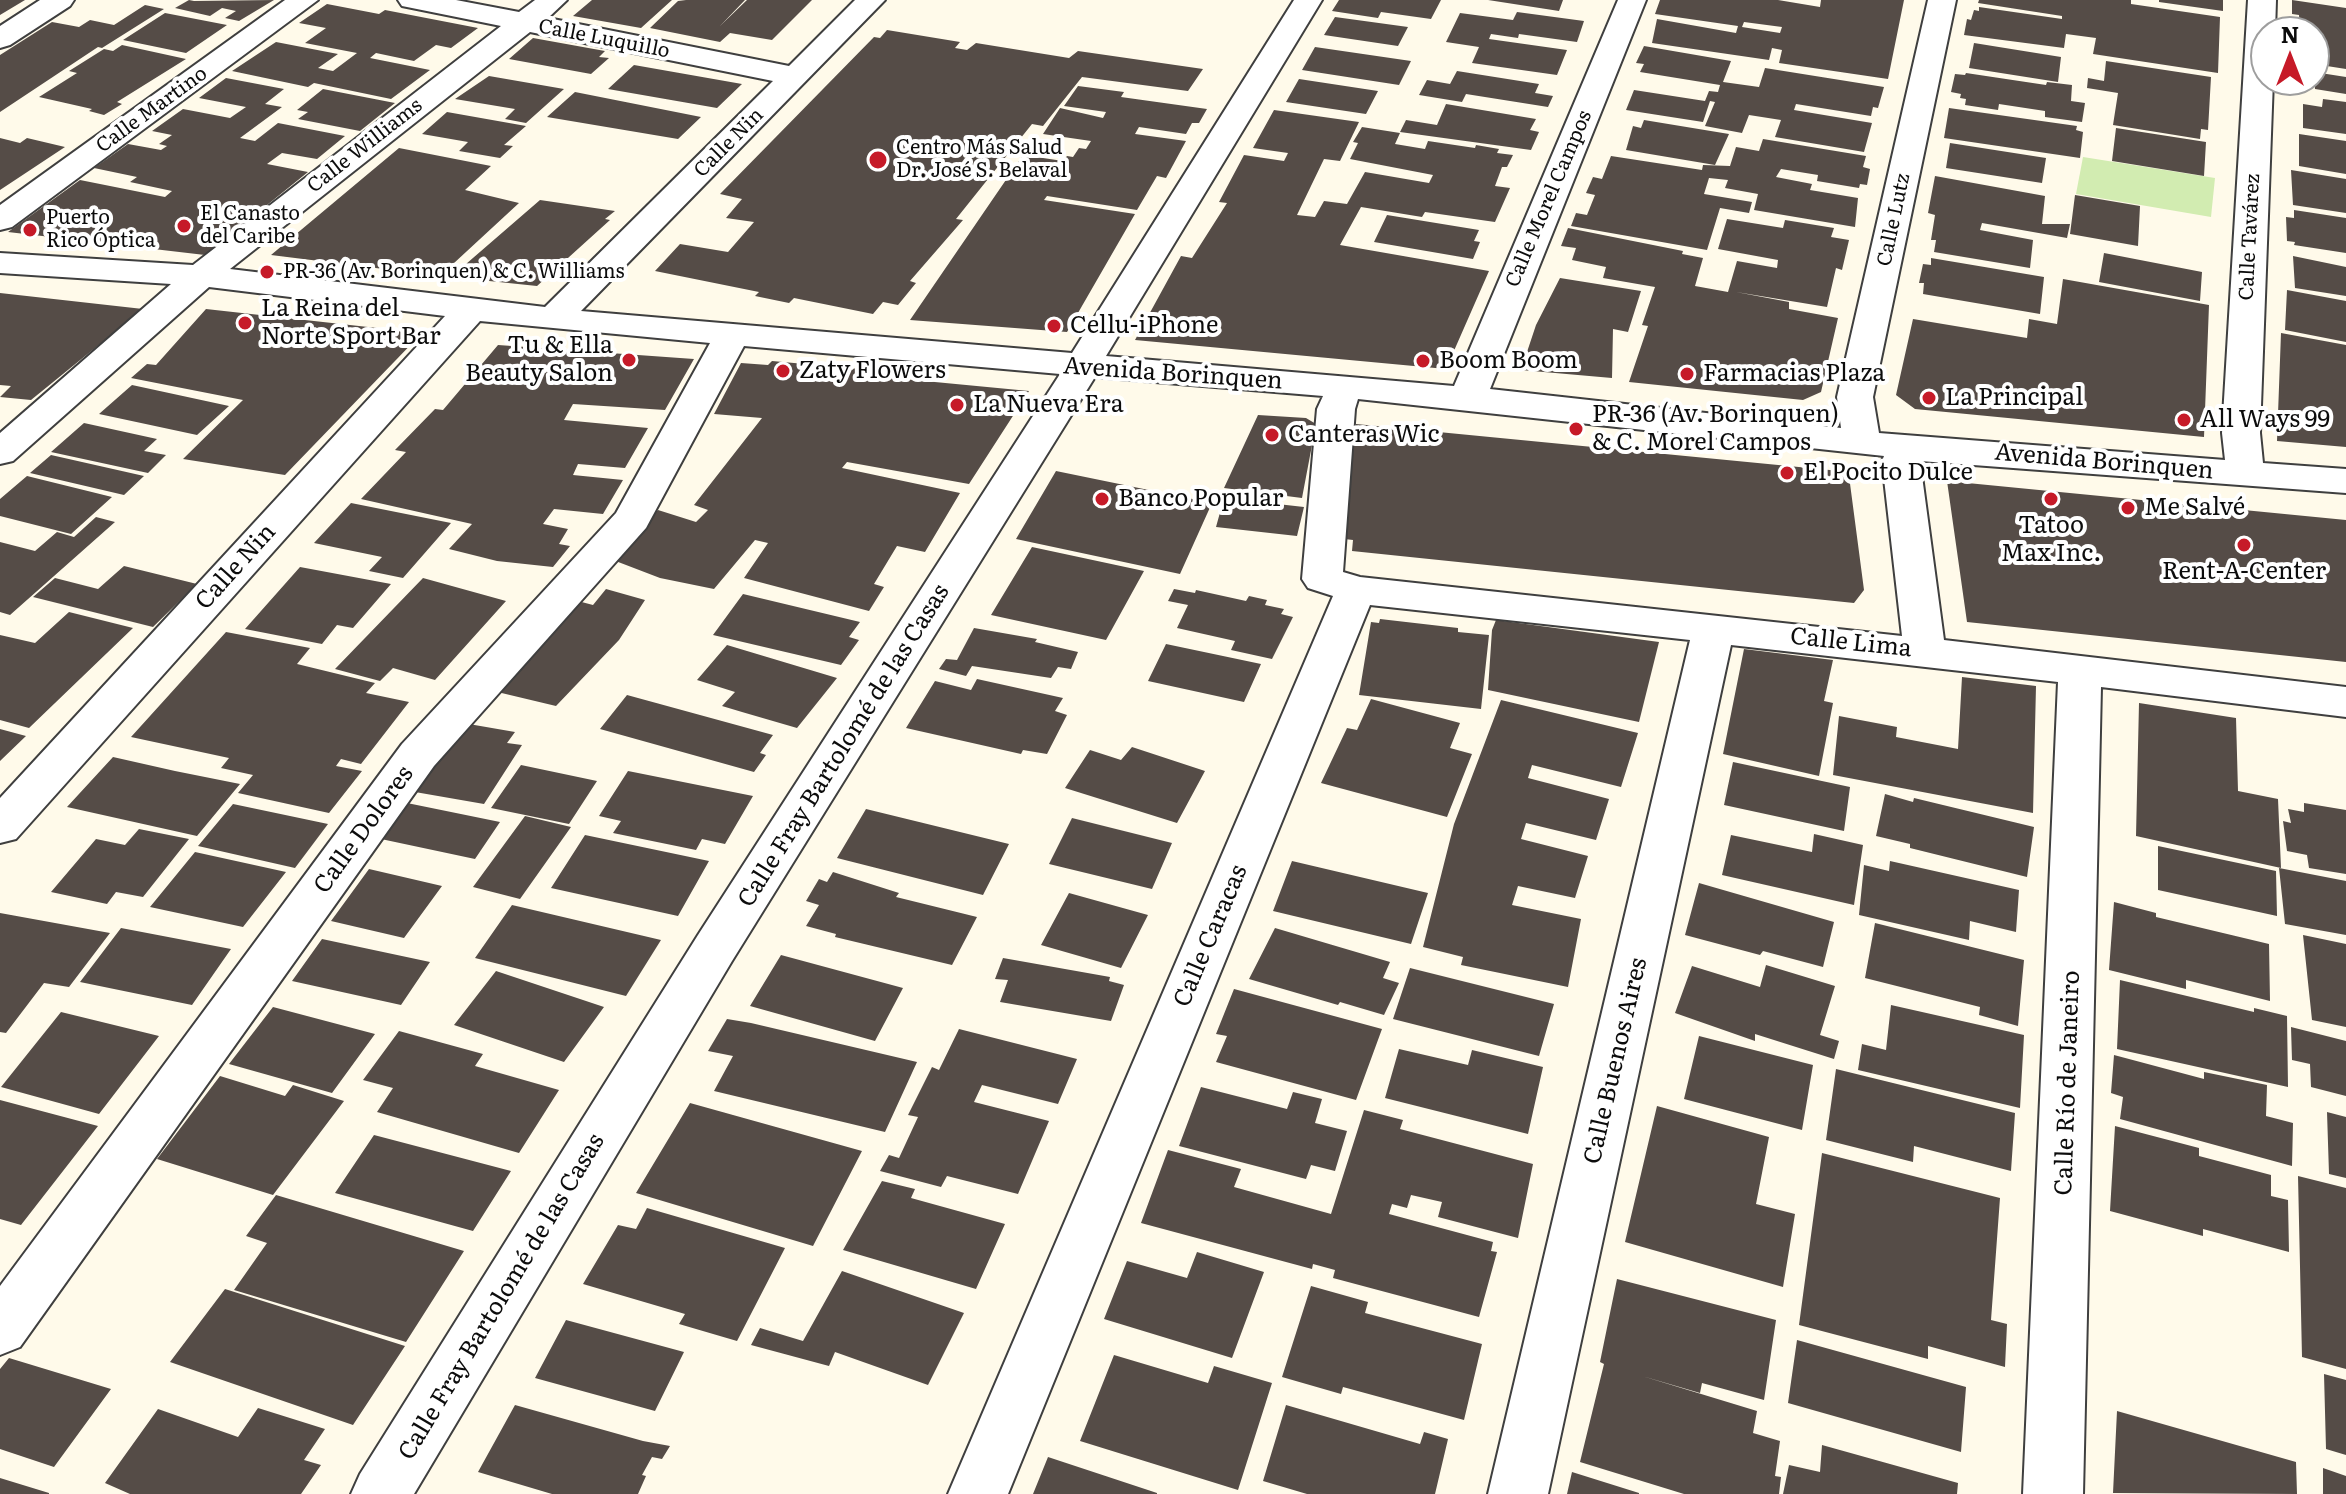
<!DOCTYPE html>
<meta charset="utf-8">
<style>
body{margin:0}
#map{position:relative;width:2346px;height:1494px;overflow:hidden;background:#fffaea;font-family:Literata,serif}
canvas{display:block}
.north{position:absolute;left:2250px;top:16px;width:80px;height:80px;box-sizing:border-box;background:#fff;border:2px solid #9e9e9e;border-radius:50%;rotate:0deg;font-size:22px;font-weight:700;line-height:32px;text-align:center;color:#0c0c0c}
.north::after{content:'';display:block;margin:auto;width:28px;height:36px;background:#c61a28;clip-path:polygon(50% 0,100% 100%,50% 72%,0 100%)}
</style>
<div id="map">
<canvas width="2346" height="1494"></canvas>
<div class="north">N</div>
</div>
<script>
const g = document.querySelector('canvas').getContext('2d');
g.lineJoin = 'round';
function fill(path, color) {
  g.fillStyle = color;
  g.fill(path, 'evenodd');
}
function shape(rows) {
  const path = new Path2D();
  for (const r of rows) {
    path.moveTo(r[0], r[1]);
    for (let i = 2; i < r.length; i += 2) path.lineTo(r[i], r[i + 1]);
  }
  return path;
}
function trace(path, color, width, dash) {
  g.strokeStyle = color;
  g.lineWidth = width;
  g.lineCap = dash ? 'butt' : 'round';
  g.setLineDash(dash || []);
  g.stroke(path);
}
function label(font, color, halo, rows, align = 'center') {
  g.font = font + ' Literata,serif';
  g.lineWidth = 8;
  g.setLineDash([]);
  g.textBaseline = 'middle';
  g.strokeStyle = halo;
  g.fillStyle = color;
  for (const [text, x, y, turn = 0] of rows) {
    g.save();
    g.translate(x, y);
    g.rotate((+turn || 0) * Math.PI / 180);
    g.textAlign = isNaN(turn) ? turn : align;
    if (halo) g.strokeText(text, 0, 0);
    g.fillText(text, 0, 0);
    g.restore();
  }
}
fill(shape([
 [2083,157,2215,178,2211,217,2076,194]
]), '#d2ecb1');
fill(shape([
 [0,0,25,0,0,15],
 [189,0,194,1,274,0,239,21,225,18,236,11,222,8,210,16,175,8],
 [592,0,672,0,641,28,573,16],
 [686,0,745,0,720,26,747,0,812,0,772,40,730,33,720,42,650,28,678,1],
 [1339,0,1441,0,1431,19,1381,12,1378,18,1332,11],
 [1488,0,1563,0,1559,11],
 [1660,0,1778,0,1820,7,1821,0,1904,0,1888,79,1779,63,1782,50,1772,48,1769,60,1652,43,1657,19,1736,33,1738,26,1655,14],
 [1744,22,1782,27,1780,33,1742,27],
 [1979,0,2131,0,2131,4,2220,17,2218,73,2093,54,2096,38,2066,34,2064,48,1964,35,1967,19,1971,20,1974,10,1979,11,1979,7,2062,19,2062,16,1978,3],
 [2159,0,2223,0,2223,11,2159,2],
 [2292,0,2346,8,2346,69,2314,64,2314,32,2300,32,2299,15,2292,14],
 [327,4,379,14,385,10,478,28,451,48,436,45,414,61,376,53,370,58,430,70,391,99,314,83,308,87,232,71,276,42,338,54,318,68,333,71,357,53,305,43,326,28,299,23],
 [145,5,164,9,102,48,98,47,0,112,0,55,52,22,79,27,90,20,114,25],
 [1517,12,1584,21,1577,42,1519,34,1518,38,1491,34,1489,39,1567,50,1557,75,1472,63,1479,47,1446,42,1460,13,1513,20],
 [165,13,227,25,186,53,123,40],
 [1335,17,1408,27,1398,46,1324,35],
 [887,30,960,42,955,48,967,50,976,43,1069,58,1078,51,1203,69,1188,91,1082,77,1043,126,1032,124,956,219,963,220,910,281,916,283,898,305,883,302,873,314,794,298,789,303,755,296,759,292,655,271,680,244,728,252,754,222,726,218,742,199,720,194,874,37,880,38],
 [533,38,605,51,599,57,609,58,591,74,509,59],
 [1974,43,2061,57,2058,82,1969,68],
 [122,45,186,59,117,102,122,104,104,115,89,111,92,109,39,97,77,73,69,71,104,49,113,51],
 [1644,46,1731,61,1723,82,1759,87,1765,68,1884,87,1878,108,1873,107,1871,116,1796,104,1794,110,1872,123,1864,152,1775,137,1781,120,1749,115,1742,133,1705,126,1715,102,1710,101,1703,122,1626,110,1634,90,1705,101,1709,91,1718,92,1720,85,1640,72,1644,64,1636,63],
 [1315,47,1411,61,1399,85,1302,70],
 [2106,61,2211,77,2208,130,2201,129,2200,139,2113,125,2118,93,2087,88,2088,78,2104,81],
 [634,65,742,84,717,108,608,89],
 [1457,71,1539,84,1535,93,1553,96,1548,107,1466,94,1462,102,1419,95,1427,80,1450,84],
 [2314,72,2346,77,2346,94,2315,89],
 [1966,73,2046,85,2047,82,2072,85,2071,101,2085,103,2082,122,2045,117,2045,111,1999,104,1998,110,1965,105,1966,99,1960,98,1961,94,1951,92,1955,74,1965,75],
 [489,76,564,89,526,123,505,119,515,109,455,99],
 [226,78,284,89,265,104,282,107,240,138,255,141,278,123,345,136,317,159,282,153,267,164,308,172,205,255,8,232,80,180,165,197,172,191,130,182,137,177,94,168,128,144,161,150,167,146,159,144,172,135,152,131,183,109,230,118,246,107,199,98],
 [1299,79,1378,91,1366,114,1286,102],
 [1078,86,1124,92,1121,97,1207,109,1199,123,1192,123,1186,134,1139,127,1135,134,1186,141,1166,178,1157,176,1137,210,1047,196,1044,200,1135,214,1067,332,910,320,1023,155,1063,161,1067,156,1073,157,1079,148,1086,149,1091,141,1043,134,1060,108,1103,118,1106,112,1064,106],
 [323,89,395,103,360,131,298,119,308,112,297,110],
 [575,92,701,117,678,139,547,117],
 [2323,99,2346,102,2346,134,2303,128,2303,104,2322,107],
 [1446,104,1536,119,1530,130,1539,132,1531,150,1400,132,1406,120,1437,125],
 [1949,108,2077,126,2076,130,2083,132,2080,158,1944,138],
 [1274,110,1359,122,1340,161,1324,159,1297,215,1315,217,1324,201,1347,204,1365,172,1429,183,1433,175,1350,159,1358,143,1353,142,1362,127,1400,133,1395,144,1425,149,1428,141,1475,148,1476,145,1499,149,1497,153,1513,155,1507,167,1502,167,1495,186,1510,188,1495,222,1425,212,1422,217,1361,207,1340,245,1489,271,1446,369,1135,340,1181,256,1192,258,1227,203,1219,202,1244,155,1284,161,1288,153,1253,148],
 [447,112,526,126,504,145,513,146,500,158,459,151,468,142,422,134],
 [1644,120,1729,134,1715,165,1626,150,1633,126,1641,128],
 [2116,128,2206,142,2204,176,2112,161],
 [2299,134,2346,141,2346,174,2299,166],
 [0,138,20,143,27,138,65,147,0,190],
 [1763,139,1866,156,1863,167,1870,169,1867,185,1860,184,1859,188,1817,181,1818,175,1781,169,1776,177,1812,184,1810,190,1858,198,1855,227,1754,210,1758,194,1725,188,1728,180,1709,178,1704,194,1752,202,1749,213,1720,208,1707,250,1571,226,1576,213,1587,215,1595,195,1586,193,1593,177,1602,179,1611,156,1702,170,1703,165,1730,166,1736,147,1759,151],
 [1950,143,2046,158,2042,183,1946,168],
 [399,148,491,166,465,190,519,203,440,276,271,255],
 [2291,170,2346,179,2346,213,2293,205],
 [1935,176,2045,196,2042,224,2070,224,2067,238,1982,223,1980,230,2033,240,2030,268,1934,252,1936,240,1931,240,1935,215,1928,213],
 [2075,195,2140,206,2138,246,2070,234],
 [540,200,615,211,605,219,610,220,537,286,451,277],
 [2294,210,2346,218,2346,253,2294,245,2295,242,2287,241,2286,217,2294,218],
 [1387,215,1479,230,1474,241,1480,242,1473,259,1374,242],
 [1727,219,1783,228,1785,220,1834,228,1831,237,1849,240,1842,270,1836,268,1827,307,1736,292,1789,302,1789,309,1838,318,1821,392,1803,400,1629,382,1648,326,1642,325,1655,287,1603,278,1606,267,1572,260,1576,248,1561,246,1568,228,1683,251,1682,254,1703,258,1695,286,1728,292,1737,261,1777,268,1778,260,1718,249],
 [2104,253,2202,272,2200,301,2099,282],
 [2293,256,2346,267,2346,296,2295,288],
 [1931,258,2044,277,2040,314,1923,294,1924,283,1919,283,1923,264,1931,265],
 [1560,278,1641,291,1628,332,1613,329,1612,378,1521,370,1536,325],
 [2063,279,2209,305,2204,437,1915,409,1896,395,1913,319,2027,338,2029,319,2057,324],
 [2287,290,2346,301,2346,342,2285,330],
 [0,293,143,309,31,400,0,397,11,386,0,385],
 [206,309,422,333,285,475,183,459,243,400,131,378,147,364,156,365],
 [2281,333,2346,345,2346,447,2277,441],
 [498,345,694,359,665,410,573,404,564,420,648,428,625,468,578,464,573,475,623,480,603,514,554,509,543,524,568,529,559,544,570,546,553,567,497,561,449,549,472,524,361,499,406,452,395,450,435,409,443,410],
 [772,361,871,370,872,376,1029,391,969,484,847,462,842,468,960,493,925,552,897,546,874,584,884,587,869,611,744,578,768,543,755,540,714,589,660,578,613,560,658,510,696,522,708,510,694,505,762,418,714,414,741,363,768,365],
 [132,385,229,406,197,435,99,414],
 [1258,415,1306,418,1316,424,1302,498,1224,488],
 [84,423,157,439,144,451,166,455,148,473,51,452],
 [1356,424,1840,471,1849,476,1864,590,1854,603,1352,551,1353,540,1336,538],
 [51,455,144,476,124,495,30,473],
 [1056,471,1212,503,1180,574,1016,539],
 [27,476,112,497,71,534,0,516,0,499],
 [1947,481,2346,520,2346,662,1967,622],
 [1224,498,1304,507,1297,536,1216,527],
 [351,503,451,523,403,578,369,571,382,557,314,543],
 [96,517,115,522,10,615,0,612,0,542,35,551,57,532,74,537],
 [1032,547,1144,571,1106,640,991,615],
 [124,566,197,584,153,627,33,597,55,578,98,589],
 [300,567,391,584,353,628,337,625,322,644,245,629],
 [423,578,506,601,435,680,393,668,380,681,335,669],
 [606,589,645,600,619,640,556,706,489,690,574,600,593,605],
 [1174,589,1195,593,1196,590,1246,601,1249,596,1267,600,1265,605,1284,609,1281,614,1293,617,1272,659,1231,650,1235,641,1177,628,1188,605,1168,601],
 [743,594,860,622,849,637,859,640,841,665,713,635],
 [69,612,133,628,29,728,0,720,0,635,35,643],
 [1380,619,1458,628,1458,632,1489,635,1481,709,1359,695,1371,622,1379,623],
 [1496,620,1659,642,1639,722,1488,690,1492,630],
 [974,628,1037,639,1035,642,1078,652,1071,669,1058,667,1051,678,972,666,966,676,939,669,946,659,957,660],
 [226,632,310,648,297,664,375,683,366,693,409,702,361,764,341,759,336,766,362,771,329,813,238,793,253,775,221,768,229,758,131,737],
 [1166,644,1261,664,1244,702,1148,681],
 [727,645,837,678,797,728,742,712,722,706,735,692,697,680],
 [1744,649,1833,660,1824,701,1833,703,1819,776,1723,754],
 [1962,677,2036,686,2033,813,1833,775,1839,716,1897,727,1896,737,1958,749],
 [977,679,1063,698,1055,711,1067,715,1047,754,1023,750,1021,754,906,728,935,681,971,690],
 [627,695,773,735,760,753,766,755,754,772,600,729],
 [1371,699,1460,723,1450,748,1472,754,1447,817,1321,783,1347,728,1357,730],
 [1501,700,1638,733,1621,787,1532,765,1528,778,1609,799,1596,840,1526,823,1521,839,1588,856,1575,898,1518,886,1512,905,1581,919,1568,987,1461,965,1463,957,1423,947,1454,824],
 [2139,703,2236,718,2238,791,2278,799,2281,868,2136,836],
 [463,723,515,732,507,743,522,745,484,804,415,792],
 [0,729,26,736,0,761],
 [1132,747,1205,771,1177,823,1065,788,1090,750,1121,760],
 [113,757,175,771,240,784,197,836,67,807],
 [1733,762,1850,787,1844,831,1724,805],
 [521,765,597,781,569,824,491,808],
 [628,771,753,796,725,844,702,839,696,850,613,833,621,821,599,816],
 [1885,794,1913,802,1914,798,2034,827,2027,877,1910,848,1910,844,1876,836],
 [407,803,500,822,475,859,381,839],
 [2304,803,2346,810,2346,874,2309,868,2307,855,2287,851,2283,821,2291,823,2288,809,2304,812],
 [233,804,328,824,295,868,198,846],
 [866,809,1009,844,983,895,837,858],
 [525,816,571,827,520,899,473,887],
 [1072,818,1172,843,1152,889,1049,864],
 [139,829,189,839,143,897,116,892,107,904,51,892,96,839,125,845],
 [1814,834,1863,845,1854,905,1722,875,1731,835,1812,852],
 [585,835,709,861,678,916,551,888],
 [2158,846,2276,871,2277,916,2158,890],
 [195,852,286,872,243,927,150,907],
 [1292,861,1428,893,1411,944,1273,911],
 [1890,861,2019,890,2016,932,1970,921,1969,940,1859,915,1864,865,1889,871],
 [2279,868,2346,881,2346,935,2285,924],
 [369,869,442,886,404,938,331,921],
 [833,872,899,893,896,897,977,917,952,965,835,937,836,934,806,926,819,905,806,901,819,879,827,882],
 [1699,883,1834,922,1823,967,1763,951,1760,955,1685,935],
 [1069,893,1148,915,1121,968,1041,945],
 [2114,902,2156,913,2156,917,2269,944,2270,1001,2186,980,2186,989,2109,970],
 [512,905,661,940,626,996,475,958],
 [0,913,110,933,69,987,44,983,6,1033,0,1032],
 [1875,923,2024,960,2018,1026,1979,1015,1980,1007,1865,978],
 [121,928,231,949,192,1005,80,982],
 [1275,928,1390,962,1383,978,1399,983,1384,1015,1340,1002,1338,1005,1249,979],
 [2303,935,2346,944,2346,1027,2312,1020],
 [322,939,430,962,401,1005,292,981],
 [781,955,903,988,875,1041,750,1006],
 [1003,958,1110,977,1109,981,1124,985,1111,1021,1000,1002,1008,980,995,979],
 [1766,965,1835,986,1820,1035,1839,1041,1834,1059,1755,1034,1755,1041,1675,1013,1692,966,1760,987],
 [1410,968,1554,1004,1539,1056,1393,1019],
 [496,971,604,1007,564,1062,454,1025],
 [2120,980,2254,1012,2254,1008,2287,1016,2288,1087,2117,1049],
 [1234,989,1382,1029,1356,1100,1216,1062,1227,1036,1216,1034],
 [1891,1005,2024,1035,2020,1108,1858,1070,1862,1044,1886,1050],
 [273,1007,375,1034,332,1093,229,1064],
 [61,1012,159,1036,99,1114,1,1087],
 [727,1019,751,1023,917,1062,885,1132,714,1091,733,1056,708,1051],
 [2291,1027,2346,1041,2346,1096,2311,1087,2310,1064,2292,1060],
 [959,1029,1077,1059,1058,1104,982,1085,974,1102,1049,1121,1018,1194,947,1176,941,1187,880,1171,889,1155,899,1158,918,1117,908,1115,932,1067,939,1070],
 [399,1031,483,1054,475,1066,559,1090,519,1153,377,1112,393,1088,363,1080],
 [1699,1036,1813,1065,1802,1130,1684,1099],
 [1399,1049,1468,1065,1472,1050,1543,1067,1528,1134,1385,1098],
 [2114,1055,2204,1079,2204,1072,2267,1085,2266,1116,2293,1123,2292,1166,2120,1119,2123,1097,2111,1093],
 [1836,1069,2015,1113,2011,1171,1914,1146,1913,1162,1826,1140],
 [220,1076,285,1096,293,1085,344,1101,273,1195,157,1159],
 [1201,1087,1287,1109,1293,1092,1322,1099,1315,1123,1347,1131,1335,1171,1311,1165,1306,1179,1179,1146],
 [0,1100,98,1126,21,1225,0,1219],
 [690,1103,862,1151,813,1246,636,1193],
 [1657,1106,1769,1137,1756,1204,1795,1214,1783,1287,1625,1242],
 [1364,1110,1403,1120,1400,1129,1533,1164,1518,1238,1438,1217,1442,1202,1411,1195,1407,1208,1392,1204,1389,1214,1493,1242,1491,1251,1497,1252,1479,1317,1333,1278,1335,1270,1313,1264,1312,1269,1141,1223,1168,1150,1241,1169,1234,1187,1331,1214],
 [2327,1112,2346,1117,2346,1178,2329,1174],
 [2115,1126,2199,1148,2199,1156,2271,1175,2271,1196,2288,1200,2289,1252,2203,1229,2203,1236,2110,1211],
 [374,1135,511,1171,473,1231,335,1193],
 [1822,1153,2000,1198,1991,1320,2007,1324,2005,1367,1928,1346,1928,1359,1799,1325],
 [2298,1176,2346,1188,2346,1369,2302,1357],
 [882,1181,915,1189,911,1198,1005,1224,976,1289,843,1250],
 [276,1195,464,1251,406,1342,234,1290,267,1243,246,1236],
 [647,1208,785,1248,737,1341,679,1324,685,1314,583,1284,618,1225,636,1229],
 [1197,1252,1264,1272,1232,1358,1104,1319,1127,1261,1187,1278],
 [842,1271,964,1313,928,1385,835,1352,829,1366,751,1345,760,1328,803,1341],
 [1617,1279,1776,1320,1764,1400,1702,1383,1700,1393,1642,1376,1757,1411,1753,1433,1780,1441,1775,1476,1781,1477,1779,1494,1684,1494,1580,1462,1604,1364,1600,1362],
 [1311,1286,1368,1302,1365,1313,1482,1344,1464,1420,1343,1387,1341,1394,1282,1377],
 [225,1289,405,1346,353,1425,170,1362],
 [566,1320,684,1352,655,1411,535,1378],
 [1797,1340,1966,1387,1961,1452,1788,1403],
 [1114,1355,1208,1383,1214,1366,1272,1383,1238,1490,1080,1441],
 [9,1358,111,1389,54,1467,0,1449,0,1369],
 [2324,1374,2346,1380,2346,1455,2326,1449],
 [515,1405,643,1441,670,1446,662,1459,652,1457,642,1475,646,1476,638,1494,552,1494,478,1472],
 [1286,1405,1420,1444,1424,1432,1448,1439,1435,1494,1307,1494,1263,1481],
 [258,1408,325,1429,304,1460,321,1465,301,1494,130,1494,105,1483,158,1409,238,1437],
 [2117,1411,2296,1462,2297,1494,2113,1493],
 [1822,1445,1958,1483,1957,1494,1783,1494,1789,1465,1820,1472],
 [1048,1457,1157,1493,1157,1494,1033,1494],
 [2323,1468,2346,1476,2346,1494,2323,1494],
 [1572,1472,1639,1493,1639,1494,1567,1494],
 [0,1478,49,1493,49,1494,0,1494]
]), '#554c47');
const minor = shape([
 [40,0,74,0,70,6,10,45,0,48,0,26,40,0],
 [285,0,318,0,12,227,0,230,0,205,285,0],
 [398,0,456,0,519,12,535,0,567,0,548,18,789,66,855,0,885,0,581,311,1072,353,1294,0,1322,0,1106,356,1454,386,1618,0,1646,0,1490,389,1841,428,1837,397,1928,0,1956,0,1873,397,1879,433,2225,460,2222,433,2248,0,2276,0,2275,32,2266,32,2266,80,2273,80,2260,433,2263,463,2346,469,2346,493,1920,461,1944,640,2346,687,2346,717,2101,687,2083,1494,2023,1494,2058,682,1731,645,1548,1494,1488,1494,1690,640,1370,605,1008,1494,948,1494,1333,596,1308,588,1302,579,1317,409,1323,396,1095,377,732,961,414,1494,351,1494,360,1474,698,935,1060,374,744,346,646,528,434,766,20,1347,0,1355,0,1286,402,744,616,513,710,343,480,321,16,839,0,843,0,798,445,316,209,287,13,461,0,464,0,433,171,284,0,273,0,253,193,265,501,26,402,6,398,0],
 [530,32,773,81,545,307,230,269,530,32],
 [1358,399,1884,456,1882,461,1902,636,1360,577,1343,572,1355,409,1358,399]
]);
trace(minor, '#3f3f3f', 4);
fill(minor, '#fff');
for (const [x, y, r, color] of [
 [878,160,10,"#c61a28"],
 [184,226,8,"#c61a28"],
 [30,230,8,"#c61a28"],
 [267,272,8,"#c61a28"],
 [245,323,8,"#c61a28"],
 [1054,326,8,"#c61a28"],
 [629,360,8,"#c61a28"],
 [1423,361,8,"#c61a28"],
 [783,371,8,"#c61a28"],
 [1687,374,8,"#c61a28"],
 [1929,398,8,"#c61a28"],
 [957,405,8,"#c61a28"],
 [2184,420,8,"#c61a28"],
 [1576,429,8,"#c61a28"],
 [1272,435,8,"#c61a28"],
 [1787,473,8,"#c61a28"],
 [1102,499,8,"#c61a28"],
 [2051,499,8,"#c61a28"],
 [2128,508,8,"#c61a28"],
 [2244,545,8,"#c61a28"]
]) {
  const dot = new Path2D();
  dot.arc(x, y, r, 0, 2 * Math.PI);
  g.fillStyle = color;
  g.fill(dot);
  trace(dot, '#fff', 3);
}
label('20px', '#0c0c0c', '#fff', [
 ["Calle Luquillo",604,39,11],
 ["Calle Martino",152,110,-36],
 ["Calle Nin",729,143,-45],
 ["Calle Williams",365,146,-38],
 ["Calle Morel Campos",1549,199,-67],
 ["Calle Lutz",1894,220,-78],
 ["Calle Tavárez",2250,237,-87]
]);
label('20px', '#0c0c0c', '#fff', [
 ["Centro Más Salud",896,148],
 ["Dr. José S. Belaval",896,171],
 ["El Canasto",200,214],
 ["del Caribe",200,237],
 ["Puerto",46,218],
 ["Rico Óptica",46,241],
 ["PR-36 (Av. Borinquen) & C. Williams",283,272]
], 'left');
label('24px', '#0c0c0c', '#fff', [
 ["La Reina del",261,309],
 ["Norte Sport Bar",261,337],
 ["Cellu-iPhone",1070,326],
 ["Tu & Ella",613,346,"right"],
 ["Beauty Salon",613,374,"right"],
 ["Boom Boom",1439,361],
 ["Zaty Flowers",799,371],
 ["Farmacias Plaza",1703,374],
 ["La Principal",1945,398],
 ["La Nueva Era",973,405],
 ["PR-36 (Av. Borinquen)",1592,415],
 ["& C. Morel Campos",1592,443],
 ["All Ways 99",2200,420],
 ["Canteras Wic",1288,435],
 ["El Pocito Dulce",1803,473],
 ["Banco Popular",1118,499],
 ["Me Salvé",2144,508],
 ["Tatoo",2051,526,"center"],
 ["Max Inc.",2051,554,"center"],
 ["Rent-A-Center",2244,572,"center"]
], 'left');
label('24px', '#0c0c0c', '#fff', [
 ["Avenida Borinquen",1173,374,4],
 ["Avenida Borinquen",2104,462,5],
 ["Calle Nin",236,567,-48],
 ["Calle Lima",1851,643,6],
 ["Calle Fray Bartolomé de las Casas",844,746,-58],
 ["Calle Dolores",364,830,-54],
 ["Calle Caracas",1211,936,-67],
 ["Calle Buenos Aires",1616,1061,-77],
 ["Calle Río de Janeiro",2068,1083,-88],
 ["Calle Fray Bartolomé de las Casas",502,1297,-59]
]);
</script>
